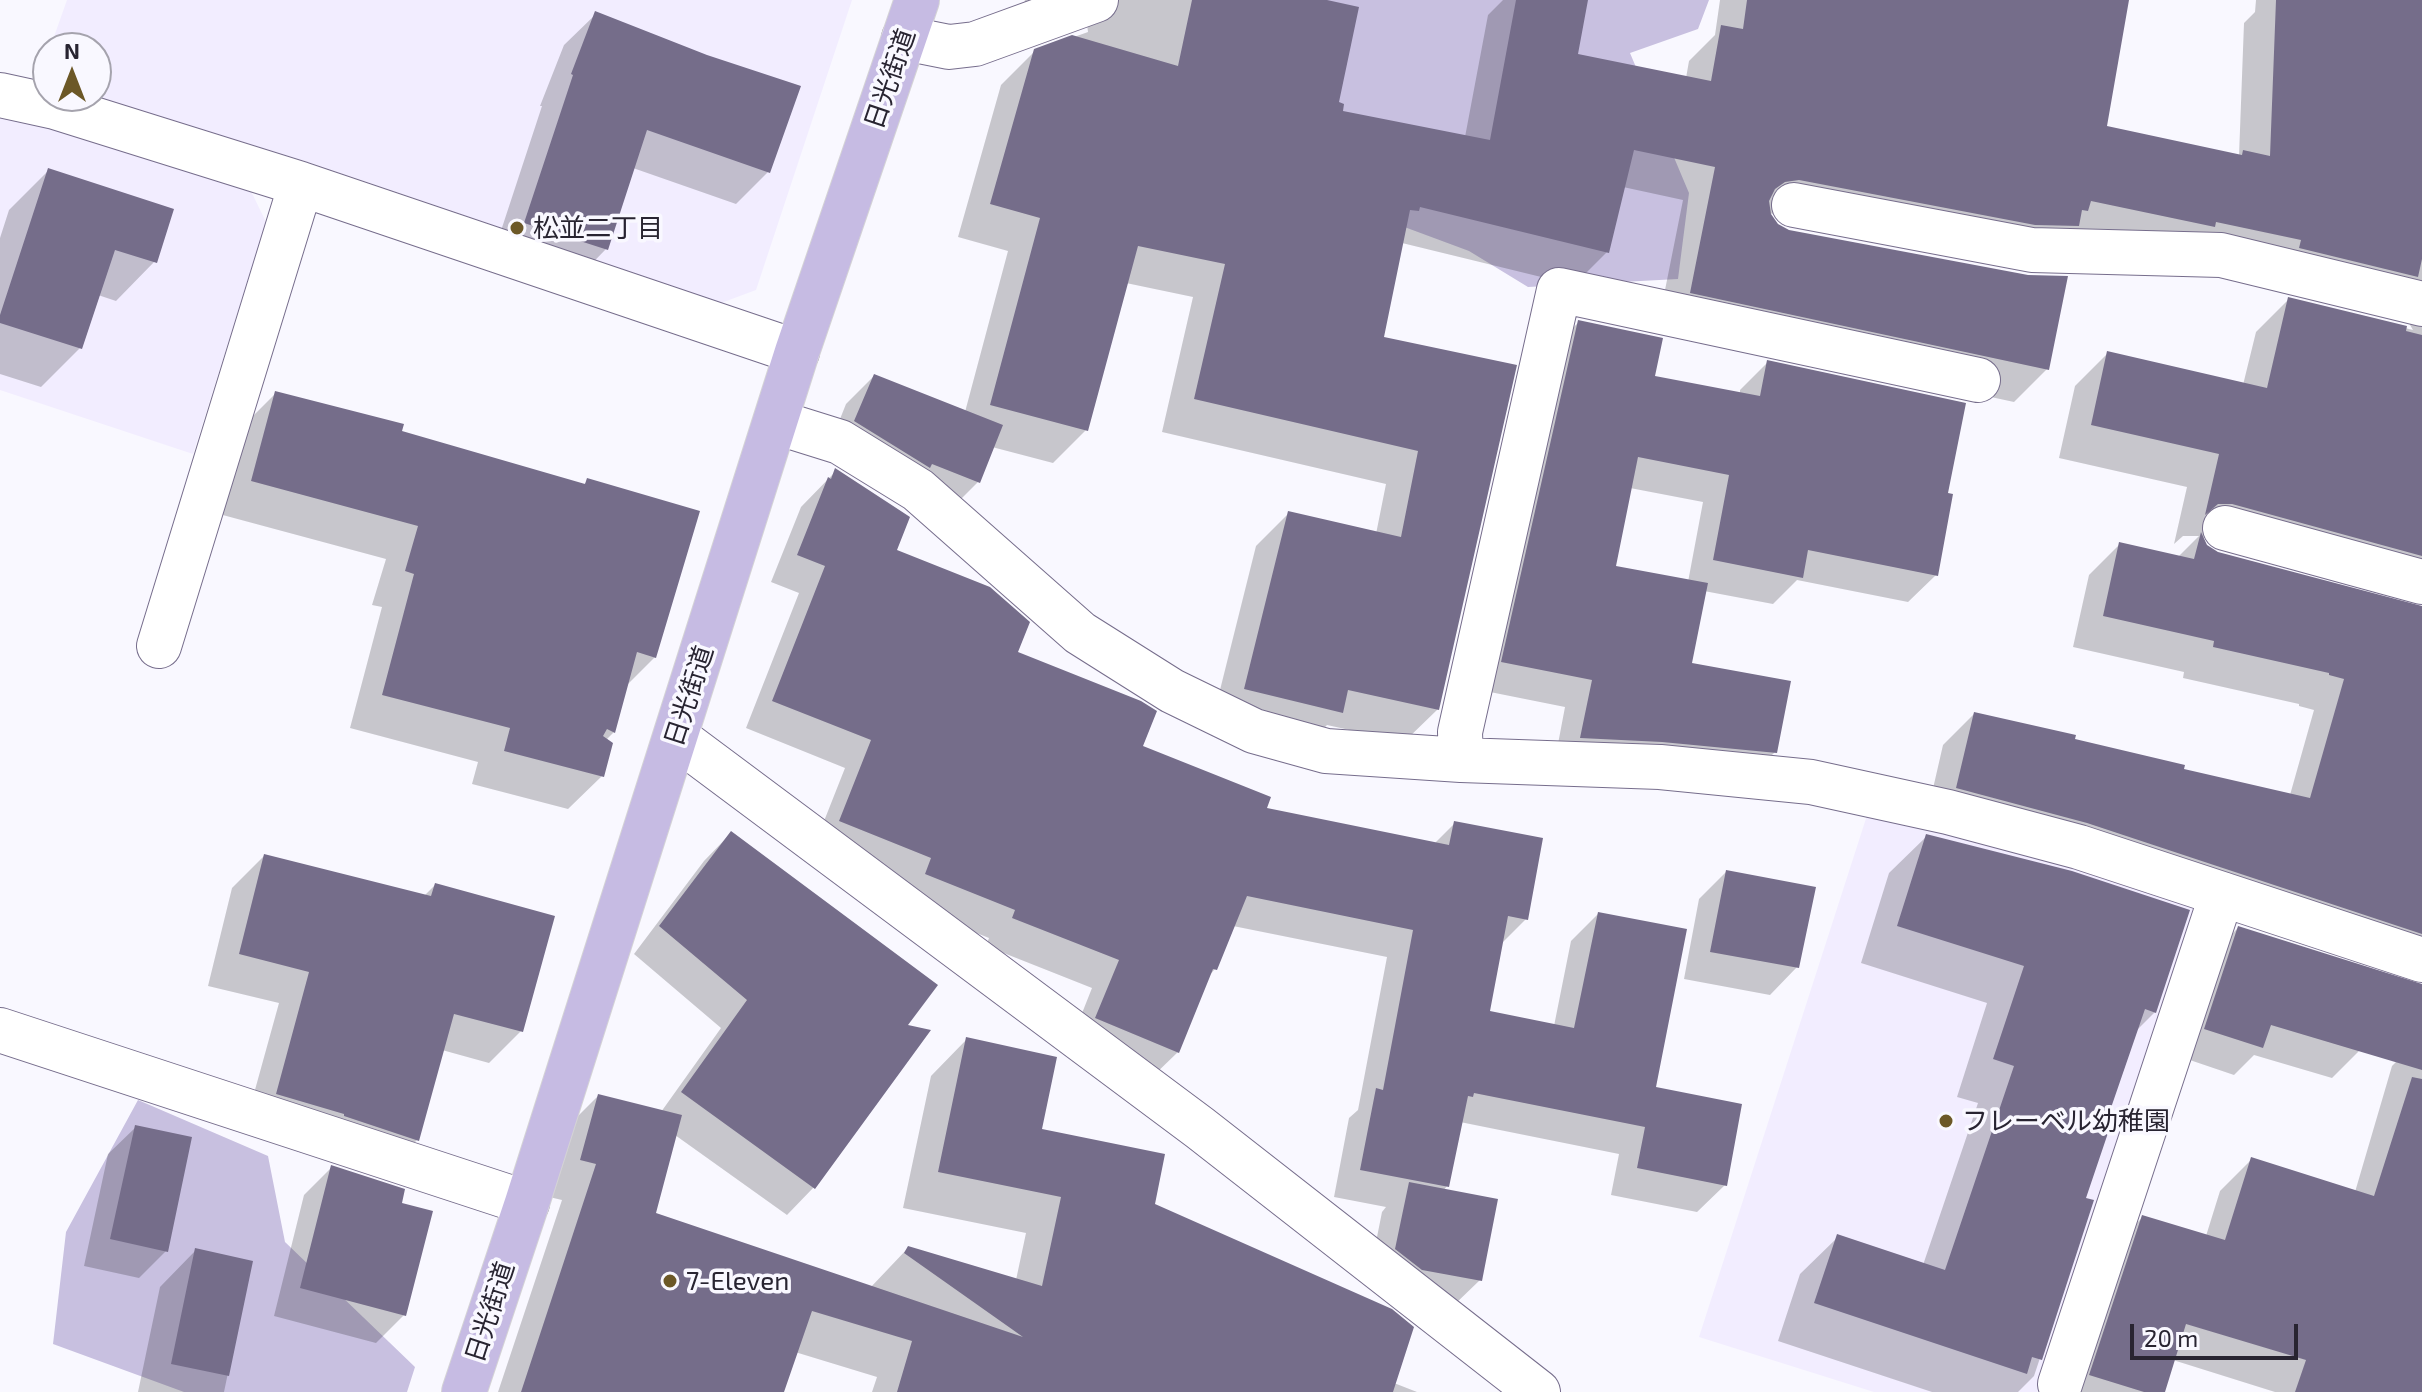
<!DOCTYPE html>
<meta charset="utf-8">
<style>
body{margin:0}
#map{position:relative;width:2422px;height:1392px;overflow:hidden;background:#f9f8ff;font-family:"Exo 2",sans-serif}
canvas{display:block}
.north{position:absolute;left:32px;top:32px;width:80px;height:80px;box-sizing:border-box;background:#f9f8ff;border:2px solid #a5a3ad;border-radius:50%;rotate:0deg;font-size:22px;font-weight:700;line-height:32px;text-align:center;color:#282431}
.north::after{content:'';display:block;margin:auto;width:28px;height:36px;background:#6c5827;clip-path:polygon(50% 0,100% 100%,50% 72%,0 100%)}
.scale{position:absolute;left:2130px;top:1324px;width:168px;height:36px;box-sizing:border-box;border:4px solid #282431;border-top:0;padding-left:10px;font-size:24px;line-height:28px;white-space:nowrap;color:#282431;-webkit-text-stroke:6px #f9f8ff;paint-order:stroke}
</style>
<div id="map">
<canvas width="2422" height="1392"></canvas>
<div class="north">N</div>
<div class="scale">20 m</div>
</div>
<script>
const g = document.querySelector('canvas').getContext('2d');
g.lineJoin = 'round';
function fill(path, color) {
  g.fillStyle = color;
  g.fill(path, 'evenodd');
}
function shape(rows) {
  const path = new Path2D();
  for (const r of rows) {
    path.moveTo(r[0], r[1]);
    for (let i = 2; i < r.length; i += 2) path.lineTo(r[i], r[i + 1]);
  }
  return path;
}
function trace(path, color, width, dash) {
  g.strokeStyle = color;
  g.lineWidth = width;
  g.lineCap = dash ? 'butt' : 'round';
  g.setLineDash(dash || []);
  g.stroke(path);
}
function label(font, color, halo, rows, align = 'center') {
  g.font = font + ' "Exo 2","Noto Sans JP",sans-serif';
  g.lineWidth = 7;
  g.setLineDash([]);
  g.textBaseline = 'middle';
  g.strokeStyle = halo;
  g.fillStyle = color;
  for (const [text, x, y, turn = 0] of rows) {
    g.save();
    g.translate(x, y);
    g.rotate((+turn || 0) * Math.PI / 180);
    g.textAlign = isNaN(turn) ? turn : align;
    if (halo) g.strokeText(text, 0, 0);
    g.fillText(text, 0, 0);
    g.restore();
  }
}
fill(shape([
 [67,0,852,0,756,290,721,303,308,162,93,96,96,96,96,48,50,48],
 [0,107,248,185,266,222,193,454,0,390],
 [1871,803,2194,906,2037,1392,1874,1392,1699,1337]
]), '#f2edff');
fill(shape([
 [1315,0,1709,0,1698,29,1630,53,1689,193,1678,279,1528,287,1469,251,1329,199],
 [138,1100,268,1156,285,1242,415,1367,407,1392,184,1392,53,1344,66,1232]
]), '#c8c0e0');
fill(shape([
 [1025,0,1317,0,1341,112,1465,137,1488,15,1503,0,1586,0,1575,56,1686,78,1689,61,1715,35,1720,0,2127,0,2105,128,2239,156,2244,23,2255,12,2256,0,2422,0,2422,568,2398,592,2201,537,2205,546,2218,554,2422,620,2422,967,1926,819,1943,745,1974,714,2181,771,2290,795,2314,710,2299,706,2299,704,2183,678,2184,672,2073,647,2089,575,2120,544,2178,557,2199,536,2183,536,2174,544,2187,487,2059,458,2075,386,2108,353,2243,385,2256,332,2289,299,2413,330,2406,318,2268,281,2001,257,1768,213,1777,226,2047,369,2014,402,1658,325,1683,200,1623,187,1607,252,1574,285,1402,243,1382,339,1514,367,1438,709,1404,742,1327,725,1308,745,1212,722,1256,546,1289,513,1376,534,1386,484,1162,432,1193,297,1126,283,1086,430,1053,463,992,447,978,482,951,509,828,449,846,404,874,376,965,412,1008,251,958,237,1001,85,1035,51,1088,32,1087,24,1019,21],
 [596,14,768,172,736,204,633,168,606,249,575,281,493,255,542,106,540,106,564,45],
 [49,170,155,261,116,301,98,295,80,348,41,387,0,374,0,238,9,210],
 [1579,322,1653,377,1740,394,1740,390,1768,362,1946,495,1936,575,1908,602,1797,580,1773,604,1704,591,1690,664,1775,752,1747,780,1554,765,1565,707,1475,689,1551,349],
 [1630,488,1703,502,1688,582,1614,568],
 [276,393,400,433,583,485,588,481,655,657,626,686,614,732,606,740,602,776,568,809,472,784,478,762,350,728,382,607,372,605,386,559,219,514,242,427],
 [836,471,894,551,1016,654,1140,747,1264,809,1434,844,1454,824,1526,919,1501,944,1488,1013,1554,1026,1571,941,1598,914,1654,1089,1725,1185,1697,1212,1611,1195,1619,1154,1460,1122,1447,1186,1443,1191,1480,1280,1452,1307,1369,1277,1382,1212,1386,1207,1334,1197,1349,1118,1358,1110,1387,957,1233,926,1215,969,1208,977,1178,1052,1150,1079,1069,1046,1092,988,986,946,989,938,899,902,813,849,845,768,746,728,799,593,771,582,801,507],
 [731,833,905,1026,814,1187,787,1215,675,1135,654,1214,870,1288,908,1248,1016,1280,1026,1233,903,1208,931,1076,967,1039,1040,1131,1152,1205,1394,1383,1417,1392,872,1392,877,1377,795,1352,782,1392,498,1392,562,1200,545,1196,562,1132,598,1096,661,1112,721,1028,634,954,704,861],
 [1927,836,2155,1012,2135,1032,2100,1132,2083,1199,2092,1202,2034,1376,2018,1392,1932,1392,1778,1341,1800,1274,1838,1237,1923,1265,1978,1103,1957,1097,1987,1003,1861,963,1889,873],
 [264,856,424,896,435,885,521,1031,489,1063,442,1050,417,1140,385,1172,245,1126,279,1003,208,986,232,888],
 [1726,872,1797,967,1770,995,1684,979,1699,899],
 [2238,928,2359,1051,2332,1078,2254,1055,2234,1075,2178,1056,2211,955],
 [2422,1036,2422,1392,2275,1392,2173,1360,2163,1392,2062,1392,2111,1248,2143,1217,2206,1236,2220,1191,2252,1159,2355,1192,2392,1066],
 [136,1127,166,1251,139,1278,84,1266,108,1154],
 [332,1167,399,1205,404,1315,376,1343,274,1316,304,1195],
 [196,1250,251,1263,224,1392,138,1392,160,1287]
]), '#0003');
fill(shape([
 [1192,0,1327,0,1359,7,1339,102,1344,104,1343,111,1490,140,1516,0,1588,0,1578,54,1711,81,1721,25,1743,29,1747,0,2129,0,2107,126,2242,155,2243,150,2270,156,2276,0,2422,0,2422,259,2418,277,2299,248,2301,240,2216,222,2215,227,2091,201,2088,211,2082,210,2079,226,2035,225,1799,180,1785,182,1775,189,1769,201,1771,214,1778,224,1789,230,2028,275,2068,276,2049,370,1690,293,1715,167,1634,150,1609,253,1420,207,1419,211,1410,210,1384,337,1517,365,1439,710,1348,690,1343,713,1244,689,1288,511,1401,537,1418,451,1194,399,1225,264,1138,246,1088,431,990,405,1040,218,990,204,1034,49,1072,35,1178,66],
 [595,11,707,55,801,86,770,173,647,130,608,250,524,223,573,75,571,74],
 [48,168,174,209,157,263,115,250,82,349,0,323,0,315],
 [2288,297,2407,326,2406,331,2422,335,2422,556,2232,504,2218,504,2205,515,2219,454,2091,425,2107,351,2267,388],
 [1578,320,1663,338,1655,376,1760,396,1767,360,1966,403,1948,493,1953,494,1938,576,1808,550,1803,578,1713,560,1729,475,1638,457,1616,566,1708,583,1692,663,1791,681,1777,753,1662,742,1580,738,1592,680,1501,662],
 [874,374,1003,425,980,483,932,464,930,468,854,421],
 [275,391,404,424,402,431,585,484,587,478,700,511,656,658,637,652,615,733,607,729,603,736,613,743,604,777,504,751,510,728,382,695,414,574,405,571,418,526,251,481],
 [835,468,910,517,897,550,990,587,1030,622,1018,652,1141,701,1157,711,1143,746,1271,797,1267,808,1449,845,1454,821,1543,838,1528,920,1508,916,1490,1011,1574,1028,1598,912,1687,929,1656,1087,1742,1104,1727,1186,1637,1168,1645,1127,1474,1093,1473,1097,1468,1096,1449,1187,1360,1170,1376,1088,1383,1090,1413,930,1247,896,1217,970,1213,969,1179,1053,1095,1018,1119,960,1012,918,1015,910,925,874,931,858,839,821,871,740,772,701,825,566,797,555,828,477,831,479],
 [2201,532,2207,545,2218,552,2422,606,2422,934,2087,823,1956,788,1974,712,2076,735,2075,739,2185,765,2184,769,2310,798,2344,679,2329,675,2329,673,2213,647,2214,641,2103,616,2119,542,2194,559],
 [731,831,938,985,908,1025,931,1030,815,1189,681,1092,747,1000,659,926],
 [1926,834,2072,871,2190,910,2156,1013,2145,1009,2103,1131,2108,1133,2086,1198,2094,1200,2042,1360,2032,1357,2027,1374,1814,1303,1837,1234,1945,1270,2014,1066,1993,1059,2024,966,1897,926],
 [264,854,431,896,435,883,555,916,523,1032,454,1014,419,1141,344,1116,344,1114,276,1094,309,972,239,954],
 [1726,870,1816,887,1799,968,1710,952],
 [2238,926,2422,984,2422,1070,2271,1025,2263,1048,2204,1029],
 [966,1037,1057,1057,1042,1129,1165,1154,1155,1204,1392,1309,1414,1327,1393,1392,897,1392,912,1341,812,1311,784,1392,521,1392,596,1164,580,1160,598,1094,682,1115,656,1213,1023,1337,904,1253,908,1246,1042,1286,1061,1197,938,1172],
 [2412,1077,2422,1079,2422,1392,2295,1392,2306,1360,2186,1324,2165,1392,2144,1392,2089,1375,2142,1215,2225,1240,2251,1157,2374,1196],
 [135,1125,192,1137,168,1252,110,1239],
 [331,1165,405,1189,402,1203,433,1211,406,1316,300,1288],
 [1409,1182,1498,1199,1482,1281,1422,1270,1395,1249],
 [195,1248,253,1261,229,1376,171,1364]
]), '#756d8a');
const minor = shape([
 [904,38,949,47,975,44,1096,0],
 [0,95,55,107,301,184,797,352],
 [1794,205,2032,250,2221,255,2422,304],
 [776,422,840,442,918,490,1080,633,1172,691,1254,731,1326,751,1461,760,1660,767,1811,782,1948,812,2079,847,2422,960],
 [2225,528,2422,582],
 [159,646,301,184],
 [676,737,1200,1128,1538,1392],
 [1461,760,1460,732,1559,290,1978,380],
 [0,1030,527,1203],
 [2060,1384,2222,894]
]);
const major = shape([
 [464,1392,527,1203,797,352,917,0]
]);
trace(minor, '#766d8c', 46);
trace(major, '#d4d3d6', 46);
trace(minor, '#fff', 44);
trace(major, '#c6bbe3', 44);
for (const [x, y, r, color] of [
 [517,228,8,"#6c5827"],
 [1946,1121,8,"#6c5827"],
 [670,1281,8,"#6c5827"]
]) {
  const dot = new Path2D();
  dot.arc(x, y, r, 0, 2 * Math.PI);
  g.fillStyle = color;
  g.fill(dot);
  trace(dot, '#f9f8ff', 3);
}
label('26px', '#282431', '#f9f8ff', [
 ["日光街道",890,79,-71],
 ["日光街道",689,696,-72],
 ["日光街道",490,1312,-72]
]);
label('26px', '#282431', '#f9f8ff', [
 ["松並二丁目",533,228],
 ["フレーベル幼稚園",1962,1121],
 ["7-Eleven",686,1281]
], 'left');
</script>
